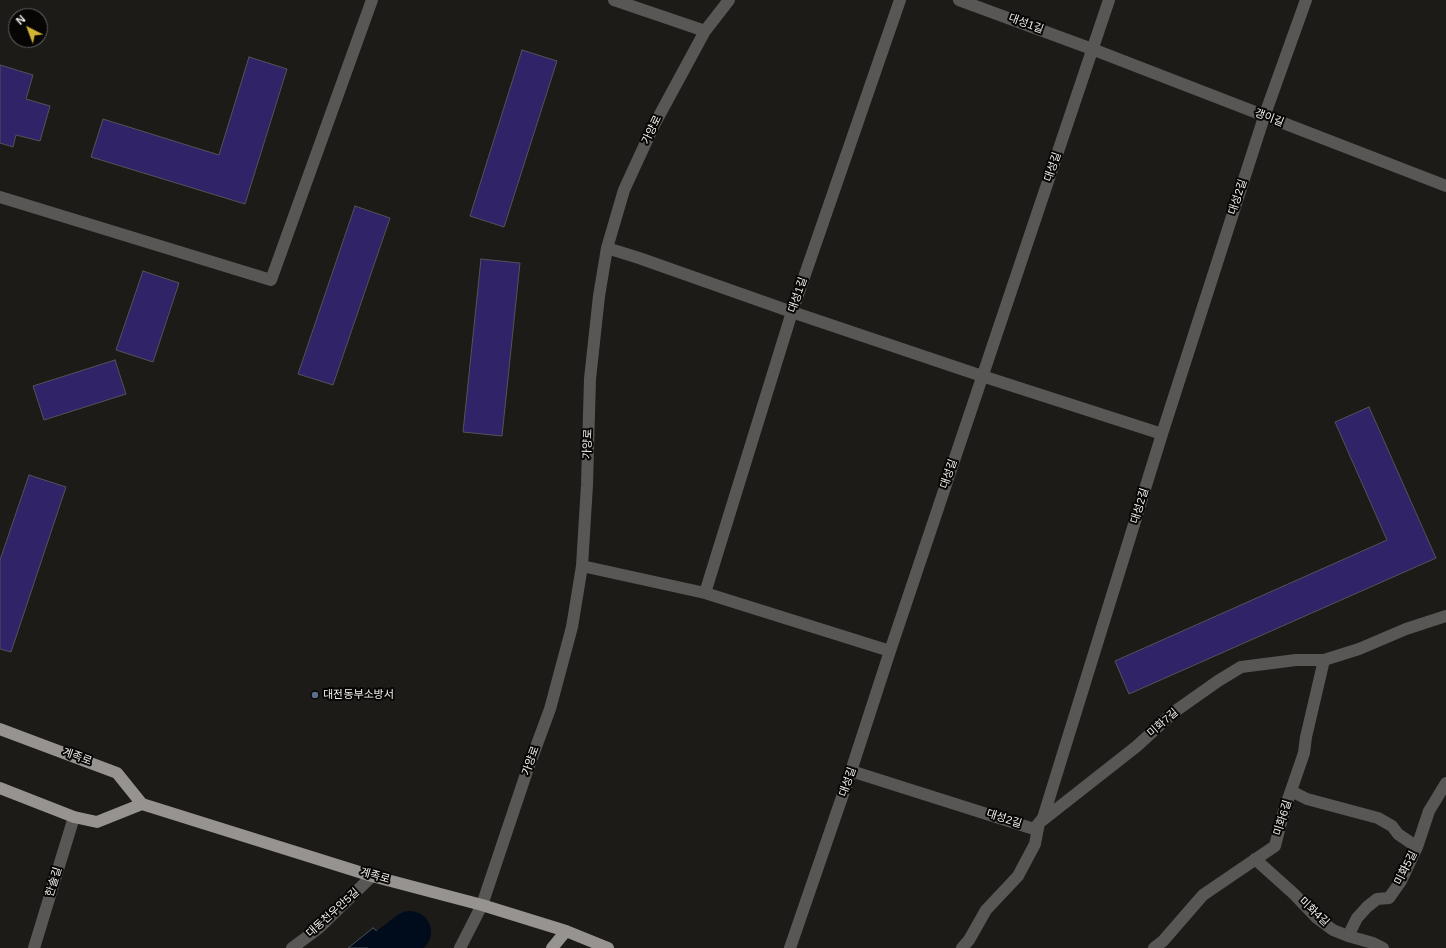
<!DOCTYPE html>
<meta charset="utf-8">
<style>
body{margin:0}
#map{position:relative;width:1446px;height:948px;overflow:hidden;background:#1d1b17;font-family:Arial,sans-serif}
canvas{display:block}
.north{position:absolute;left:8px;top:8px;width:40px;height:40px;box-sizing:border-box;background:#070605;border:1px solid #656463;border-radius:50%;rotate:318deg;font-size:11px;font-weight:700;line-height:16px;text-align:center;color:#f3f2ef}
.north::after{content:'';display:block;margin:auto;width:14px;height:18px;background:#d4b535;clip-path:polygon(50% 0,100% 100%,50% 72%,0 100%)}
</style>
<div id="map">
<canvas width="1446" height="948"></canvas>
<div class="north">N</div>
</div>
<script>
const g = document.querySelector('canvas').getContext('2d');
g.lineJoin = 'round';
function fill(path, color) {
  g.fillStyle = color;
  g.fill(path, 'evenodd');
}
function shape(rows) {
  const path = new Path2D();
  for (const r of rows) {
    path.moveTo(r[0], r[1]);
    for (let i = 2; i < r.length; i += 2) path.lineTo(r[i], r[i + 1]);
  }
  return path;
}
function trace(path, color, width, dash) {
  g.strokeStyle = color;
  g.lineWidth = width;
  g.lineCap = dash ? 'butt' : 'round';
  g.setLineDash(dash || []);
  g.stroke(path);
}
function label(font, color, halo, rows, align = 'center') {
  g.font = font + ' Arial,"Noto Sans KR",sans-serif';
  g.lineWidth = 4;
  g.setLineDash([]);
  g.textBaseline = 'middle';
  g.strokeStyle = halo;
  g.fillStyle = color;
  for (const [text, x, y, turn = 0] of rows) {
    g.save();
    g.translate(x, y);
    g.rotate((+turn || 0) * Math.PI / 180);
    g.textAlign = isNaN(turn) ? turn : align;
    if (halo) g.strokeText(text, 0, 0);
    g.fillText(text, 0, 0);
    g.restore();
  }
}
const water = shape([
 [373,928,399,948,348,948,373,928]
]);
fill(water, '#000b1c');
trace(water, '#49505b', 1);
trace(shape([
 [389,948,410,932]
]), '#000b1c', 42);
const building = shape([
 [522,50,557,61,504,227,470,216,522,50],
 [249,57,287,69,245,204,91,157,103,119,219,155,249,57],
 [0,65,33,75,26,99,50,106,40,141,16,135,13,147,0,143,0,65],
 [355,206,390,218,333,385,298,374,355,206],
 [481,259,520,263,502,436,463,432,481,259],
 [143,271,179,283,153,362,116,350,143,271],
 [115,360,126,394,44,420,33,386,115,360],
 [1369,407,1436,558,1129,694,1115,661,1387,540,1335,422,1369,407],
 [29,475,66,487,11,652,0,649,0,560,29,475]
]);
fill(building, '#312368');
trace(building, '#535358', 1);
trace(shape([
 [614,0,705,31],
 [959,0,1092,49,1446,186],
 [0,197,271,280,372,0],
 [607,248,639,258,792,312,982,376,1162,434],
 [582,566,705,593,890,651],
 [705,593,792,312,900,0],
 [851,771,1034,829,1043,818,1162,434,1264,117,1306,0],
 [1291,791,1307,799,1378,818,1392,826,1398,834,1417,847],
 [1255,859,1294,894,1317,918,1333,930,1348,936,1373,943,1383,948],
 [1348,936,1357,918,1367,907,1377,899,1389,898,1401,881,1417,847,1429,811,1446,783],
 [34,948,74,817],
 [292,948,319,928,372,876],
 [460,948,482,905,526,774,550,709,572,627,582,566,587,485,590,379,599,296,607,248,624,190,653,127,705,31,729,0],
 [790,948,851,771,890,651,1109,0],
 [962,948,969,940,986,910,1018,876,1035,844,1039,823,1137,746,1174,712,1218,681,1241,667,1296,660,1324,660,1359,649,1406,629,1446,616],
 [1154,948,1163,941,1203,895,1275,846,1284,811,1304,753,1306,737,1324,660]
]), '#595755', 12);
trace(shape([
 [0,729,117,773,142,804,372,876,482,905,566,931,608,948],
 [0,788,74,817,97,822,142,804],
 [552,948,566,931]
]), '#979390', 12);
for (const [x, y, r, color] of [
 [315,695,4,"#5c6f8a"]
]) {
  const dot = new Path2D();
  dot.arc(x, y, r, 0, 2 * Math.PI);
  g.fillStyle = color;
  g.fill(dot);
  trace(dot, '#070605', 1.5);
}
label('11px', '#f3f2ef', '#070605', [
 ["대성1길",1026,24,20],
 ["갱이길",1269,118,21],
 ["가양로",652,130,-64],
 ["대성길",1053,167,-71],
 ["대성2길",1238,197,-72],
 ["대성1길",798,295,-71],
 ["가양로",588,444,-88],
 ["대성길",949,474,-71],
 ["대성2길",1140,506,-73],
 ["미화7길",1163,723,-41],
 ["계족로",77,757,20],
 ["가양로",531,761,-70],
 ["대성길",848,782,-71],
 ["미화6길",1283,818,-73],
 ["대성2길",1004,819,18],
 ["미화5길",1406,868,-63],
 ["계족로",375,876,16],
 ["한솔길",54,882,-73],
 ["미화4길",1314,912,43],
 ["대동천우안5길",333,913,-42]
]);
label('11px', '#f3f2ef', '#070605', [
 ["대전동부소방서",323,695]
], 'left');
</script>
